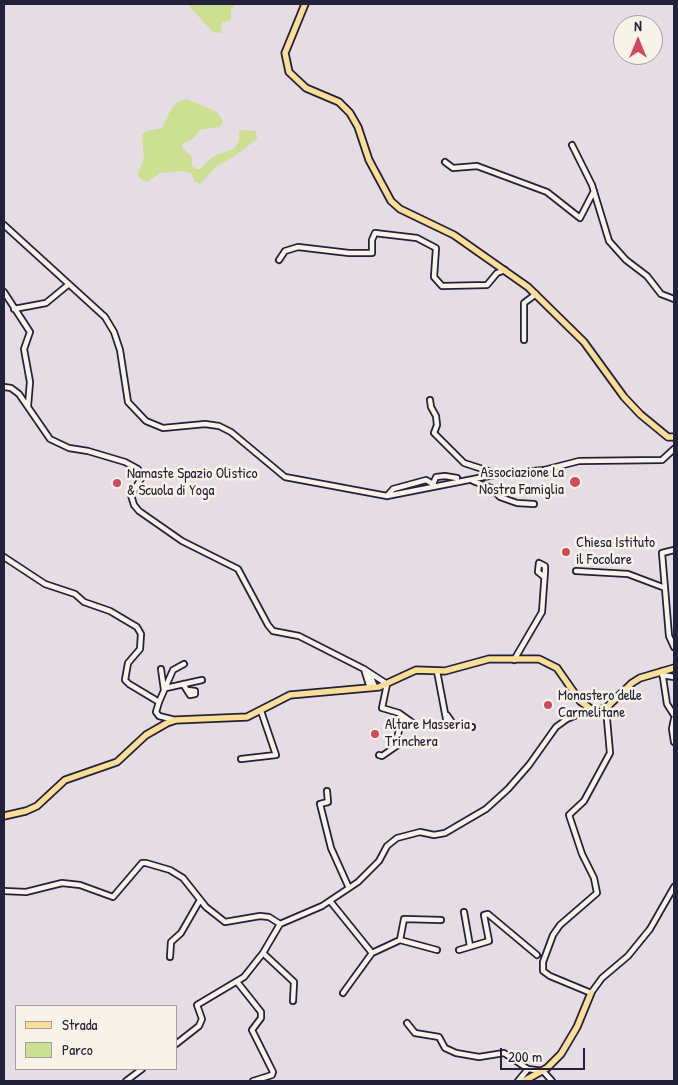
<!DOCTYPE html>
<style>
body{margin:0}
#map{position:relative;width:678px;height:1085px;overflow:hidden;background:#e6dde4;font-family:"Patrick Hand",sans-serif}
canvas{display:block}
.frame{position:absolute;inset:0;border:5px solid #22223b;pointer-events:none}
.legend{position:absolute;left:15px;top:1005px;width:162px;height:65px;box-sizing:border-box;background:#f7f3e8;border:1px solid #a29fa3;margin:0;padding:6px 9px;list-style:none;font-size:15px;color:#22223b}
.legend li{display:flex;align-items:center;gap:10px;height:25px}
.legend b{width:25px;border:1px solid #a29fa3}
.north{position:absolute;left:613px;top:15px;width:50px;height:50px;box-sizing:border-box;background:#f7f3e8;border:1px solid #a29fa3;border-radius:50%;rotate:0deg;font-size:14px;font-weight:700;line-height:20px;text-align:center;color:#22223b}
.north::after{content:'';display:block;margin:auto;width:18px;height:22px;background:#d1495b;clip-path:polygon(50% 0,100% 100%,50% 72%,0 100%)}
.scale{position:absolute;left:500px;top:1048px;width:85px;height:22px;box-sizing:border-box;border:2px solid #22223b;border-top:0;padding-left:6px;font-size:15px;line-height:18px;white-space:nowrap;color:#22223b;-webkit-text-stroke:4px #f7f3e8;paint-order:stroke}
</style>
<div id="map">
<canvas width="678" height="1085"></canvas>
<div class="frame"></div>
<ul class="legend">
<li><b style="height:6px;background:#fcde96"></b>Strada</li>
<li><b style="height:14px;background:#cddf93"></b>Parco</li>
</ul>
<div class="north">N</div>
<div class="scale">200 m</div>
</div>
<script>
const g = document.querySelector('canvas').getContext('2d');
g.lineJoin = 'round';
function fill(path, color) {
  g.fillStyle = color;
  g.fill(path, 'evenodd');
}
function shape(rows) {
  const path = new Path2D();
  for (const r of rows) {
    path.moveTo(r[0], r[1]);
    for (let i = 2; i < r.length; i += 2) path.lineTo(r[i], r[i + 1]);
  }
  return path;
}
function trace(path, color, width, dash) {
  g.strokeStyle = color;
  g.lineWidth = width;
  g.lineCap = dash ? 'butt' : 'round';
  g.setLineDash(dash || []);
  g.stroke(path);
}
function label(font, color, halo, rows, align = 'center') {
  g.font = font + ' "Patrick Hand",sans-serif';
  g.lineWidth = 5;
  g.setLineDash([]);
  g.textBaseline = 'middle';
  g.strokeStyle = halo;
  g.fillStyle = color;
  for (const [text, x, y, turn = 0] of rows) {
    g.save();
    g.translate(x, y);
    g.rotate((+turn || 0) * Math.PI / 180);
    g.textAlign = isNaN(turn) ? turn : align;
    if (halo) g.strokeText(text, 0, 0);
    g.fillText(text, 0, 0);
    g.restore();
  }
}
fill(shape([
 [187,4,237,4,231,10,231,19,222,23,221,33,213,32],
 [187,99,217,112,223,121,220,127,200,130,193,139,182,144,182,148,192,157,192,166,196,169,200,169,212,157,235,148,239,141,239,130,256,131,257,139,232,158,217,166,200,184,195,182,192,174,184,171,160,173,147,182,139,178,138,173,144,158,142,135,147,131,162,128,169,113,177,102]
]), '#cddf93');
const minor = shape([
 [572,145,592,185,609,241,626,260,647,276,661,294,674,299],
 [445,162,453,168,477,166,547,192,580,218,594,191],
 [4,225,105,317,114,332,120,350,128,402,146,421,163,428,205,424,219,426,231,432,285,477,387,496,499,474,544,470,579,461,662,460,674,449],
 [279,260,285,251,298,247,349,253,372,253,372,240,375,233,383,234,417,238,436,248,434,277,442,286,487,285,497,273,505,270],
 [4,292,30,332,24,349,30,382,28,406],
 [14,309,46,303,69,284],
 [524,340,524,303,536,294],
 [4,387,11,388,19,394,50,439,69,448,88,451,125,462,138,469,142,477,131,495,134,505,139,511,182,541,238,569,268,625,273,631,299,636,364,669,387,684,382,708,399,713,413,723],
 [430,400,431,407,436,416,437,425,434,433,464,463,498,474],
 [473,481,491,488,500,497,517,503,534,504],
 [387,496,393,489,426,480,433,484,436,477,445,476,457,478],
 [674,550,662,553,669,636,674,647],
 [4,557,45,584,75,594,84,602,110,611,137,627,141,634,140,649,128,663,125,680,129,684,159,702,156,712,159,716,175,720],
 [576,571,628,574,665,588],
 [514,660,542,612,545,571,545,566,539,563,538,572,543,576],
 [161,669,164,690],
 [364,669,370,688],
 [437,671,447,724],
 [662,671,667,704,674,715],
 [369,673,375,687],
 [662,675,674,677],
 [183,684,190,695,195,694,195,691,187,690],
 [166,688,202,680],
 [159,702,173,670,184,664],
 [606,708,610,753,584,801,569,815,582,854,594,878,597,893,560,925,553,935,543,962,543,971,550,976,591,993,602,978,628,956,650,929,674,887],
 [447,715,454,725,472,727],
 [674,719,672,729,674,742],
 [379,755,382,756,398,745,396,741,403,717],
 [241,759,276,755,261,711],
 [327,791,328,802,320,804,331,848,349,888],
 [4,891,26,892,62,883,80,885,113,897,142,863,146,863,170,870,183,878,206,907,225,922,260,916,269,917,280,924,322,906,358,882,379,861,387,846,397,838,420,832,434,835,445,833,486,809,508,789,529,765,556,727,567,719,591,709],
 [330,901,372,953,343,993],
 [464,912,470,946],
 [400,940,404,919,441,920],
 [459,950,489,941,484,915,488,914,537,955],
 [263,953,294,982,293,1001],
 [372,953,400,940,437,950],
 [170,957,171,942,181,933,200,900],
 [238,983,261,1012,261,1018,252,1030,273,1072,272,1075,253,1081],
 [407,1023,415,1033,439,1037,445,1048,456,1053,479,1057,504,1053,528,1069,543,1071,552,1081],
 [176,1044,199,1026,202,1019,197,1005,244,977,263,953,280,924],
 [126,1081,142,1069],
 [518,1081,528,1069]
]);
const major = shape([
 [305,4,285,53,289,72,306,88,339,102,350,113,358,127,369,160,391,201,400,209,454,235,528,287,584,342,624,397,640,414,668,437,674,437],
 [4,816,26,811,37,806,65,780,117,762,146,735,167,723,176,720,247,717,290,695,379,687,416,670,445,671,489,659,539,659,557,668,580,701,591,709,598,710,606,708,632,683,640,678,674,668],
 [524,1081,547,1068,561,1054,577,1027,591,993]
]);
trace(minor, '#22223b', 8);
trace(major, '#22223b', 9);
trace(minor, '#f7f3e8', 4.5);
trace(major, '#fcde96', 5.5);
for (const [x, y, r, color] of [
 [575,482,6,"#d1495b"],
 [117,483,5,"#d1495b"],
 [566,552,5,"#d1495b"],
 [548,705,5,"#d1495b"],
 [375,734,5,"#d1495b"]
]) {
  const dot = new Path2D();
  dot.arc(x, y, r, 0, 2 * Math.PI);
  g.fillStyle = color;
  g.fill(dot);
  trace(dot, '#f7f3e8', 2);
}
label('15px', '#22223b', '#f7f3e8', [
 ["Associazione La",564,473,"right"],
 ["Nostra Famiglia",564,490,"right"],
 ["Namaste Spazio Olistico",127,474],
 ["& Scuola di Yoga",127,491],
 ["Chiesa Istituto",576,543],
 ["il Focolare",576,560],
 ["Monastero delle",558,696],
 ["Carmelitane",558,713],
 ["Altare Masseria",385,725],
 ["Trinchera",385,742]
], 'left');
</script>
